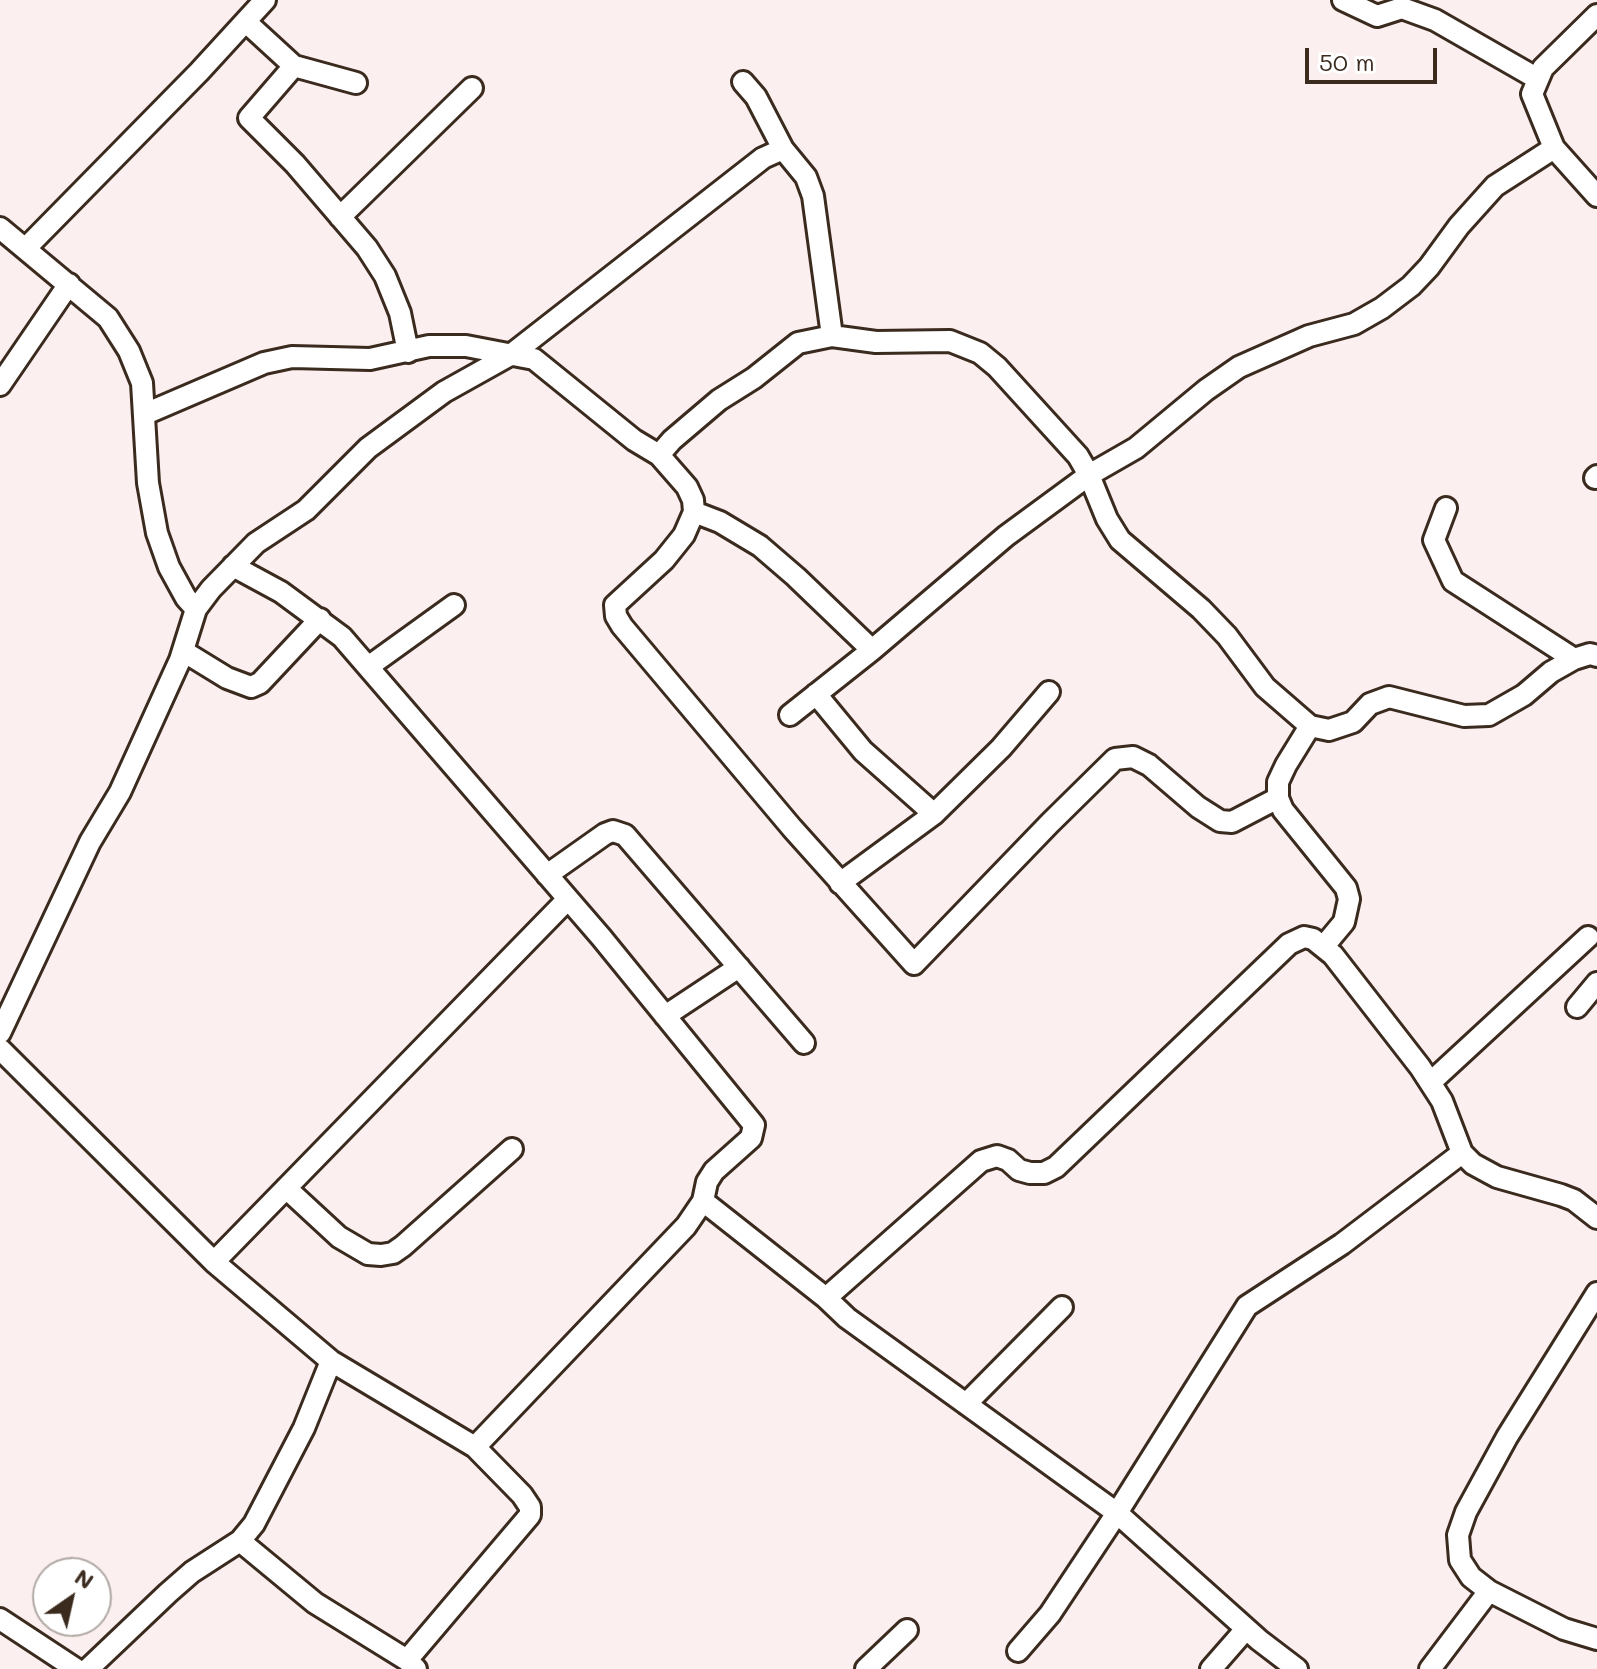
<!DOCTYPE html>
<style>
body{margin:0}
#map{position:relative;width:1597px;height:1669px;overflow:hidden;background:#fbefef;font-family:Mali,sans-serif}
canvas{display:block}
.north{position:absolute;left:32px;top:1557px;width:80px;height:80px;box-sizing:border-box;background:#fff;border:2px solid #b1aaa5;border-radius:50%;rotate:34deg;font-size:22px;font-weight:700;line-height:32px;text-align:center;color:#3b2a1e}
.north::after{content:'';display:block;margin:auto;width:28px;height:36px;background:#3b2a1e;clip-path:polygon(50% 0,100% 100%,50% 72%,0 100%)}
.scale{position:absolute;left:1305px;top:48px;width:132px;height:36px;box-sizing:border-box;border:4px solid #3b2a1e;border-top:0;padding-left:10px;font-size:24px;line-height:28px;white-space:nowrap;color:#3b2a1e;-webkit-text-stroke:6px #fff;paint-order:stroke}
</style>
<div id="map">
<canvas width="1597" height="1669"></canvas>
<div class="north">N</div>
<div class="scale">50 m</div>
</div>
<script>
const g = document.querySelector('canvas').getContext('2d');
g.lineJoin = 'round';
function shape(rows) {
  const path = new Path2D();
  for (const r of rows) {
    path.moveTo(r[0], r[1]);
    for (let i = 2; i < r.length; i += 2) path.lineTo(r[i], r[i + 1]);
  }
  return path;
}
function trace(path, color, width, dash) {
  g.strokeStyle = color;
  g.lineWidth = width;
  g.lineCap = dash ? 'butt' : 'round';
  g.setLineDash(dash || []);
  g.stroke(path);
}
const minor = shape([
 [1343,0,1377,16,1402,8,1435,20,1538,79],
 [1597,15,1543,68,1532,94,1554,148,1597,196],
 [246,22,294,66,249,118,295,164,367,248,385,276,400,313,408,352],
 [294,66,356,83],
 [743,82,756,97,783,149],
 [1554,148,1495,186,1459,226,1429,267,1411,286,1382,308,1354,324,1309,336,1239,367,1206,390,1136,448,1089,475,1107,519,1120,540,1201,609,1227,636,1265,687,1310,726,1329,730,1353,722,1370,704,1389,697,1464,716,1489,715,1524,695,1551,672,1574,659,1590,654,1597,656],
 [340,217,472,88],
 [0,228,108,318,129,351,142,383,148,483,157,533,169,567,186,598,196,609,180,660,120,792,90,842,0,1033],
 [26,248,199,72,265,0],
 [0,385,69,284],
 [145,414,264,363,292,357,370,359,429,346,466,346,534,359,634,440,659,455,687,487,693,500,694,512,684,535,664,560,615,605,616,616,622,626,792,828,914,964,1050,823,1115,759,1133,757,1149,765,1198,807,1220,821,1232,822,1278,798],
 [659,455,672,440,719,400,754,378,798,343,832,336,876,342,950,341,980,353,997,367,1078,456,1089,475,1006,536,872,650,790,715],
 [1595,478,1597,476],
 [1446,508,1434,540,1453,581,1574,659],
 [694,512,720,522,760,546,796,577,872,650],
 [233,566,281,592,342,637,601,937,754,1125,751,1138,714,1171,707,1182,703,1201,686,1226,475,1447],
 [196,609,211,589,256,543,306,510,368,448,444,392,512,354,763,158,783,149,806,177,813,196,832,336],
 [183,651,227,678,251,687,260,683,320,619],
 [368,667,454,605],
 [816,694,863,751,934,814],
 [1310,726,1286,765,1278,782,1278,798,1283,810,1346,888,1349,899,1344,922,1324,946],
 [547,875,605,834,613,831,625,835,804,1043],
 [840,883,934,814,1001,748,1049,692],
 [1577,1007,1597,983],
 [665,1016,739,967],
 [0,1049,214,1262,331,1361,475,1447,522,1495,530,1507,530,1515,407,1660],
 [1431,1082,1588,937],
 [286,1188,339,1237,368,1254,381,1255,393,1253,403,1246,512,1149],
 [703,1201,826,1298,847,1318,1117,1513,1259,1640,1297,1669],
 [214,1262,568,899],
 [1597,1293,1507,1437,1466,1512,1458,1535,1460,1560,1471,1577,1489,1591,1564,1629,1597,1639],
 [826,1298,981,1161,997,1156,1008,1160,1019,1170,1030,1173,1044,1173,1056,1167,1289,944,1304,937,1313,939,1333,955,1420,1067,1442,1101,1462,1153,1473,1164,1497,1177,1561,1195,1574,1200,1597,1218],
 [966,1404,1062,1307],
 [240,1541,315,1603,407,1660,416,1669],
 [0,1619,76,1669],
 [1018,1651,1050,1614,1117,1513,1247,1306,1342,1244,1462,1153],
 [88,1669,168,1593,192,1572,240,1541,254,1524,304,1428,331,1361],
 [866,1669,907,1630],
 [1211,1669,1246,1629],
 [1430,1669,1489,1591]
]);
trace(minor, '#3b2a1e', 26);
trace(minor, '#fff', 20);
</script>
